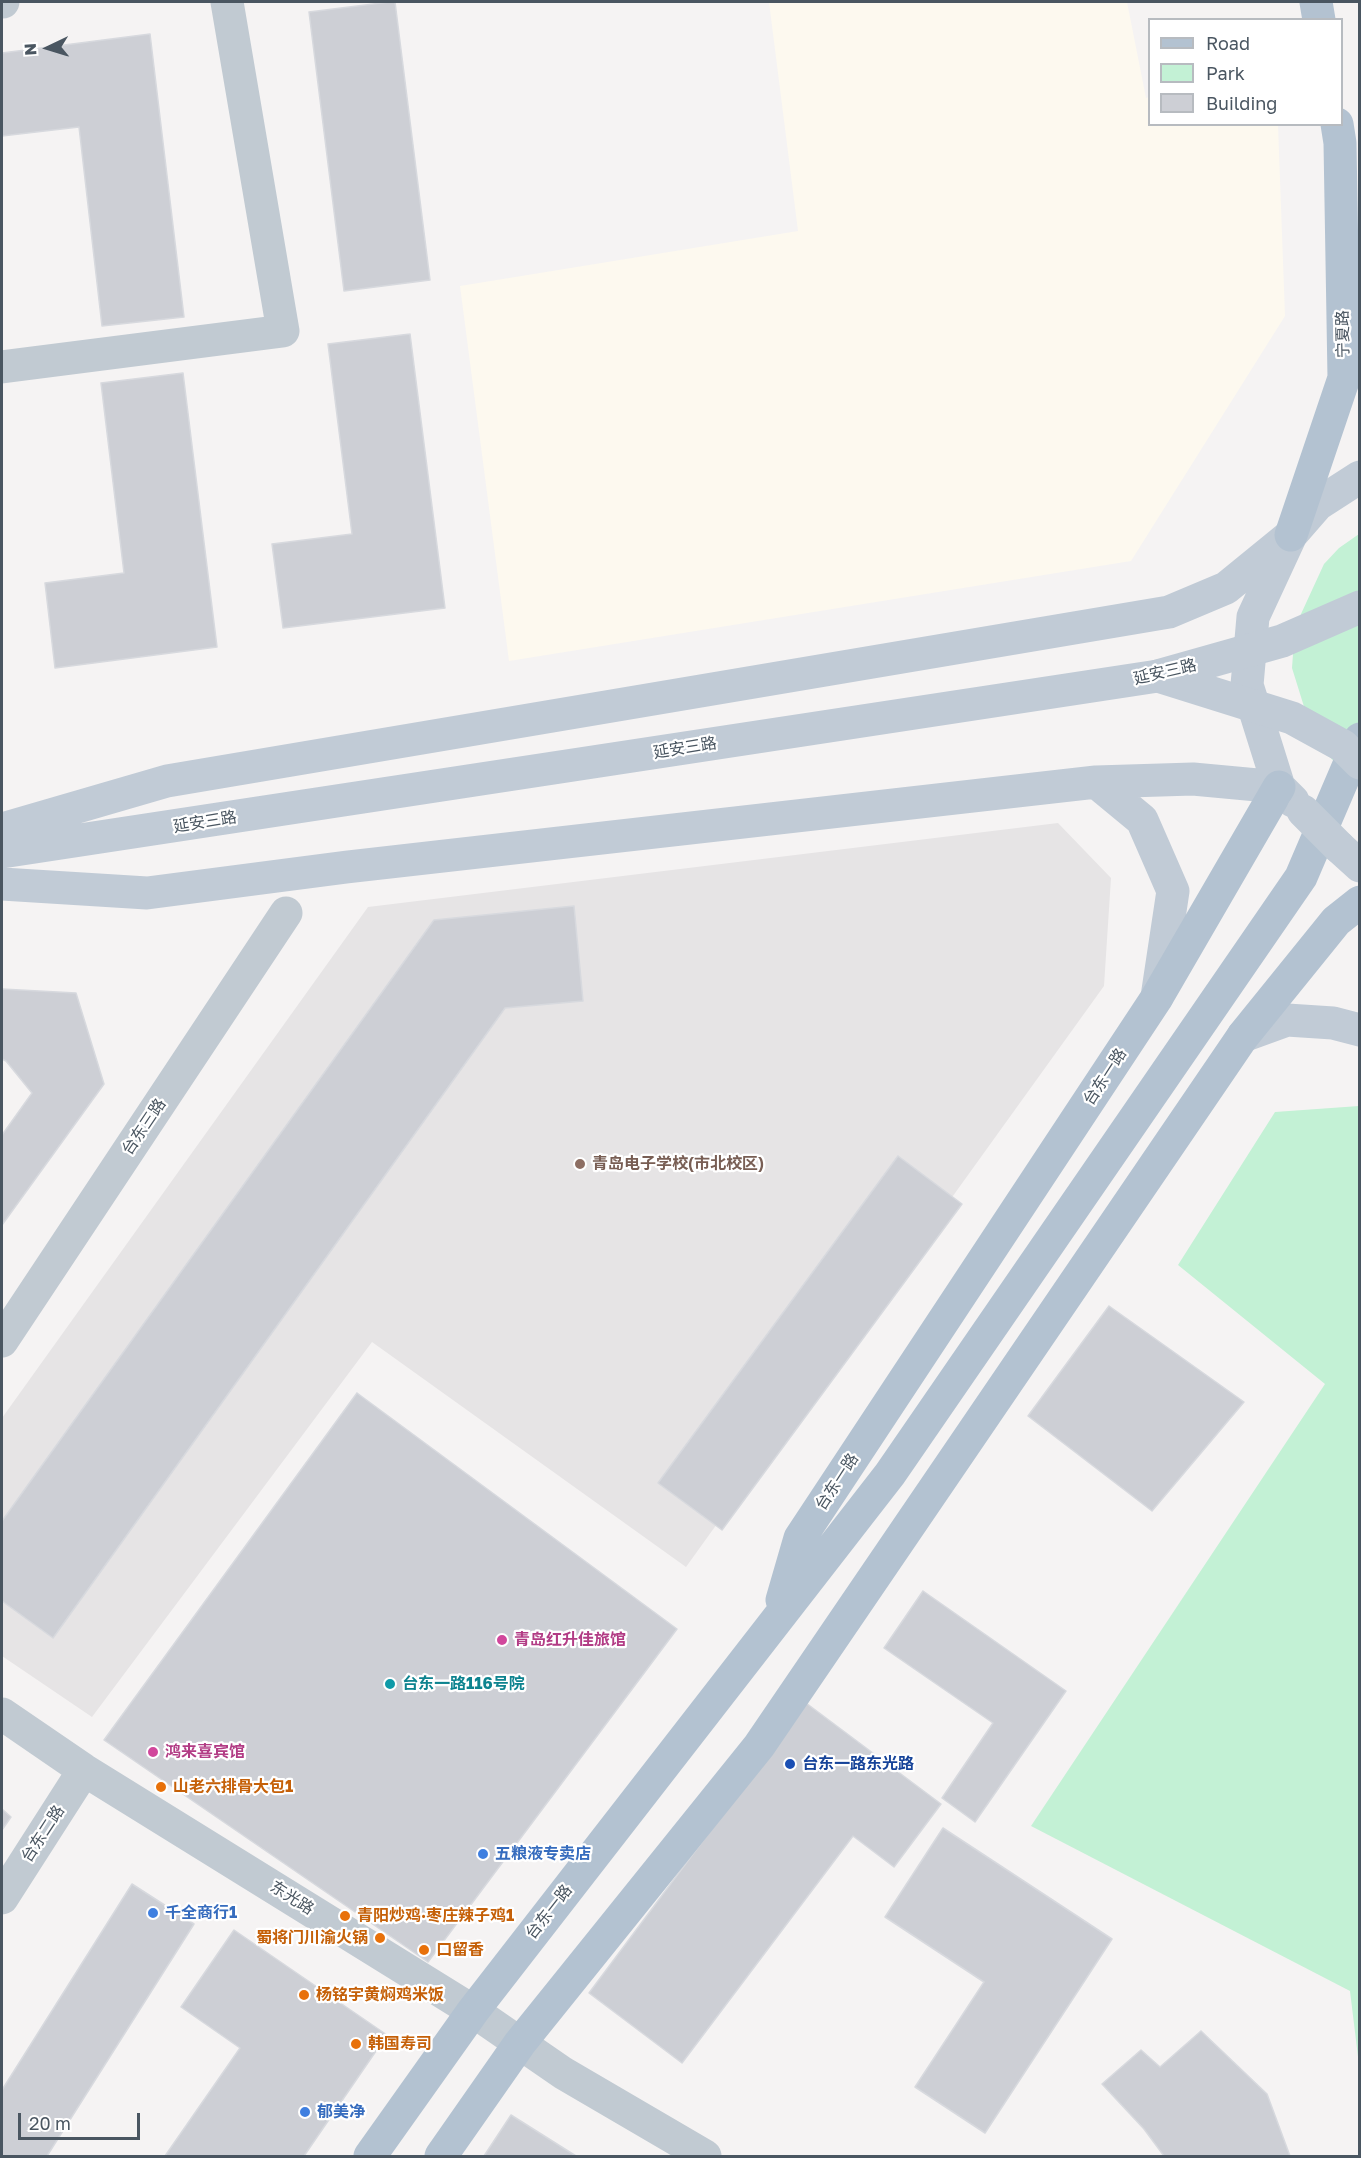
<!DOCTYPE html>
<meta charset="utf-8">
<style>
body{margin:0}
#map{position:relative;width:1361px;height:2158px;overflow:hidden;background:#f5f3f3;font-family:"Golos Text",sans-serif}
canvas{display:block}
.frame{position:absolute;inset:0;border:3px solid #4a5661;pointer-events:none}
.legend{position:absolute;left:1148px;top:18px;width:195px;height:108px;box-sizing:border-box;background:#fff;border:2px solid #b7bbc0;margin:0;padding:8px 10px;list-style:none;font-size:18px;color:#4a5661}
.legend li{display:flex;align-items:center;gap:12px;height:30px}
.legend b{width:30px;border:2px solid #b7bbc0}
.north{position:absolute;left:18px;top:18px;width:60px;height:60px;-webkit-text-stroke:4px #fff;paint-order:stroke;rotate:266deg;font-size:16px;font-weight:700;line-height:24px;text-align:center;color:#4a5661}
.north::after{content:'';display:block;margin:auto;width:21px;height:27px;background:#4a5661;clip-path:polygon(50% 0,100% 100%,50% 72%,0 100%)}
.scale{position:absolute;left:18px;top:2113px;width:122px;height:27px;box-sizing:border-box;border:3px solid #4a5661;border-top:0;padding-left:8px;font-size:18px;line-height:21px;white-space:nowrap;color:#4a5661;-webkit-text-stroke:4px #fff;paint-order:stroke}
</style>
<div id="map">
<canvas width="1361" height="2158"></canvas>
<div class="frame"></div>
<ul class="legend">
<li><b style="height:8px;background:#b3c2d1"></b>Road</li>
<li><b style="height:16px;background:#c3f1d5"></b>Park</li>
<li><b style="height:16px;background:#cdcfd5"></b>Building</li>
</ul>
<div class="north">N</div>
<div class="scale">20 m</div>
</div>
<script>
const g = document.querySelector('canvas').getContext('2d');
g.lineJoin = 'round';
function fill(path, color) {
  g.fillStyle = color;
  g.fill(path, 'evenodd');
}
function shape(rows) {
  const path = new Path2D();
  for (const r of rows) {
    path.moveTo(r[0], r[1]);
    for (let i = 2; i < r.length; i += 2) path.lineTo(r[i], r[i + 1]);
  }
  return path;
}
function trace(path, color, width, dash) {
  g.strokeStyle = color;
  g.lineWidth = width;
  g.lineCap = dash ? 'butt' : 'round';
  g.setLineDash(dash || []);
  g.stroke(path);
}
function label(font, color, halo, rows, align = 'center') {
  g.font = font + ' "Golos Text","Noto Sans SC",sans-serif';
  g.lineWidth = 4.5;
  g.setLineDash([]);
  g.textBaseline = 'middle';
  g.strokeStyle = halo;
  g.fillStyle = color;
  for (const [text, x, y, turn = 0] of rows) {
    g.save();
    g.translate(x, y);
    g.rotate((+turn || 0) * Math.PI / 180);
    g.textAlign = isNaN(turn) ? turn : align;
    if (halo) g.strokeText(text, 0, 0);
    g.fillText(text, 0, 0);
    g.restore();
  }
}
fill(shape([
 [769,2,1127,2,1146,98,1149,97,1150,124,1278,125,1285,316,1131,561,509,661,460,286,798,231]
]), '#fdf9ef');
fill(shape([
 [1058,823,1111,878,1104,986,686,1567,372,1342,92,1717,2,1656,2,1418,368,907]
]), '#e6e4e5');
fill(shape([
 [1359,534,1359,787,1315,742,1292,668,1295,627,1324,564,1339,548],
 [1359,1106,1360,1106,1359,2065,1350,1991,1031,1826,1325,1384,1178,1265,1275,1112]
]), '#c3f1d5');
const building = shape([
 [389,2,395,2,430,280,344,291,309,12,389,2],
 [150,34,184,317,102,326,79,127,2,136,2,53,150,34],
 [410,334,445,608,283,628,272,544,352,534,328,344,410,334],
 [183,373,217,647,55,668,45,583,124,573,101,383,183,373],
 [574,906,583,1001,505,1008,53,1638,2,1601,2,1521,434,920,574,906],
 [2,989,76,993,104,1084,2,1225,2,1135,32,1093,6,1061,2,1059,2,989],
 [898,1156,962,1204,722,1530,658,1483,898,1156],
 [1109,1306,1244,1402,1152,1511,1028,1416,1109,1306],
 [357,1393,677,1629,428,1962,104,1740,357,1393],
 [923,1591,1066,1691,975,1822,942,1798,993,1723,884,1648,923,1591],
 [806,1703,941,1804,894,1867,853,1836,682,2063,589,1993,806,1703],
 [2,1809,11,1817,2,1830,2,1809],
 [943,1828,1112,1939,985,2133,915,2087,984,1982,885,1917,943,1828],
 [132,1884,194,1924,47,2156,2,2156,2,2090,132,1884],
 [234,1930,387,2035,304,2156,165,2156,240,2048,181,2007,234,1930],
 [1201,2031,1267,2094,1290,2156,1164,2156,1144,2129,1102,2084,1141,2050,1160,2067,1201,2031],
 [511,2115,576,2156,484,2156,511,2115]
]);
fill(building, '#cdcfd5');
trace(building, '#d7d9de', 1.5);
trace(shape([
 [2,2,3,2],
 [2,367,283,331,227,2],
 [2,1341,286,913],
 [2,1714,84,1770,473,2011,563,2073,705,2156],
 [2,1898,84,1770]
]), '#c1cad2', 33);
trace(shape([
 [1096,782,1142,820,1173,891,1157,997],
 [1293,801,1279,787,1247,685,1253,617,1291,535,1318,504,1360,477],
 [2,829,167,781,1169,612,1226,588,1291,535],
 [1339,847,1360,866],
 [2,852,1158,676],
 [2,884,147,893,347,867,1096,782,1193,779,1279,787],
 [1243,1036,1287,1020,1333,1023,1360,1030]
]), '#c1cbd6', 33);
trace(shape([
 [1316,2,1319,20],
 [1291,535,1344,378,1340,143,1337,124],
 [782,1600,800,1538,1156,999,1279,787],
 [370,2156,473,2011,890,1474,1301,877,1360,739],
 [441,2156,520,2043,759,1746,1243,1036,1336,921,1360,902]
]), '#b3c2d1', 33);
trace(shape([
 [1158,676,1292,718,1343,746,1360,763],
 [1158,676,1282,641,1360,607],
 [1303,811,1339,847]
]), '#c1cbd6', 33);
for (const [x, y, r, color] of [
 [580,1164,6,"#8d6e63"],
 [502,1640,6,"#d1479c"],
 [390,1684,6,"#0f9aa8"],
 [153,1752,6,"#d1479c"],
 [790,1764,6,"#1a4fb4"],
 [161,1787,6,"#e8710a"],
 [483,1854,6,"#3f7fe0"],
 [153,1913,6,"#3f7fe0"],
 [345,1916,6,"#e8710a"],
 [380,1938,6,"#e8710a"],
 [424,1950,6,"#e8710a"],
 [304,1995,6,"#e8710a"],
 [356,2044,6,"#e8710a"],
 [305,2112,6,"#3f7fe0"]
]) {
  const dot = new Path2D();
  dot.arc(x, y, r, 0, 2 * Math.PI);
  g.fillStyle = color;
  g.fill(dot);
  trace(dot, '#fff', 2);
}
label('16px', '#4a5661', '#fff', [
 ["宁夏路",1343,334,-91],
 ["延安三路",1165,672,-13],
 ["延安三路",685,748,-9],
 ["延安三路",205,822,-9],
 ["台东一路",1105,1077,-57],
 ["台东三路",144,1127,-56],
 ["台东一路",837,1482,-57],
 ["台东二路",43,1834,-57],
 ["东光路",292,1898,32],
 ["台东一路",549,1912,-52]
]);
label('bold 16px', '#785e54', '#fff', [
 ["青岛电子学校(市北校区)",592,1164]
], 'left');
label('bold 16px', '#b23c85', '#fff', [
 ["青岛红升佳旅馆",514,1640],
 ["鸿来喜宾馆",165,1752]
], 'left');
label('bold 16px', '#0d838f', '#fff', [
 ["台东一路116号院",402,1684]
], 'left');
label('bold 16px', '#164399', '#fff', [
 ["台东一路东光路",802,1764]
], 'left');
label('bold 16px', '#c56008', '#fff', [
 ["山老六排骨大包1",173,1787],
 ["青阳炒鸡·枣庄辣子鸡1",357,1916],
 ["蜀将门川渝火锅",368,1938,"right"],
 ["口留香",436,1950],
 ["杨铭宇黄焖鸡米饭",316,1995],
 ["韩国寿司",368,2044]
], 'left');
label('bold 16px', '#366cbe', '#fff', [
 ["五粮液专卖店",495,1854],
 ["千全商行1",165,1913],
 ["郁美净",317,2112]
], 'left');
</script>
